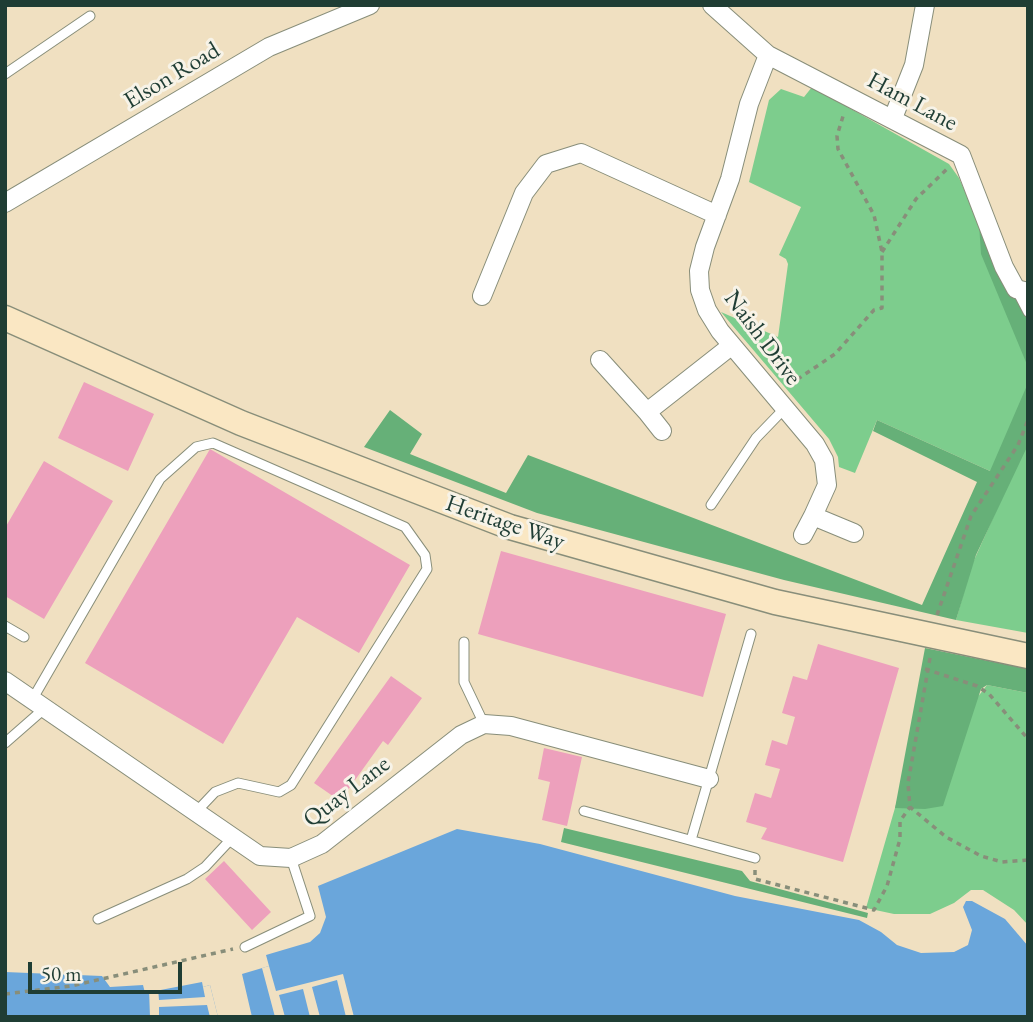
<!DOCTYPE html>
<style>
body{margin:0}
#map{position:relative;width:1033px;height:1022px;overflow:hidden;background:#f0e0c1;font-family:"EB Garamond",serif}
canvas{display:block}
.frame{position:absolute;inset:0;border:7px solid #1f3d34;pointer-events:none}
.scale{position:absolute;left:28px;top:962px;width:154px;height:32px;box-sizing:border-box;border:4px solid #1f3d34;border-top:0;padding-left:9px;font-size:21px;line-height:24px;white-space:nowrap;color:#1f3d34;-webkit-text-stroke:5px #f7f3e8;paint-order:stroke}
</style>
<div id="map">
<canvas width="1033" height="1022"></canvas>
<div class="frame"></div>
<div class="scale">50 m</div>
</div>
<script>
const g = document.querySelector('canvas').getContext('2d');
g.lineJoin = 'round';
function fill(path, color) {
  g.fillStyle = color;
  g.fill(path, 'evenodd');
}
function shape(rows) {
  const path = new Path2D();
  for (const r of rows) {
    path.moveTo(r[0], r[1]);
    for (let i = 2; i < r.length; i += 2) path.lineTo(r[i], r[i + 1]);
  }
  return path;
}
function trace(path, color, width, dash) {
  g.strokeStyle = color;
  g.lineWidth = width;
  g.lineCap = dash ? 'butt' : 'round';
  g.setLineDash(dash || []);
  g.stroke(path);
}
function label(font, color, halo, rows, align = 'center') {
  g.font = font + ' "EB Garamond",serif';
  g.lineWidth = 6;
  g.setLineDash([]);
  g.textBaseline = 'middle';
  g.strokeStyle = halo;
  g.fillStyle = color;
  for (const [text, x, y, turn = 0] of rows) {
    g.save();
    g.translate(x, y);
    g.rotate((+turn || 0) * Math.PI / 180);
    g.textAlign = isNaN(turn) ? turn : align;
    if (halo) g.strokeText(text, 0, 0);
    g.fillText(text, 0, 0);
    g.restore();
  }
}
fill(shape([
 [812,87,949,164,959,178,1028,335,1028,633,956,620,971,567,1010,480,877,420,855,473,839,467,838,457,829,439,721,312,778,337,788,264,786,259,779,255,801,207,749,182,769,100,781,89,804,97],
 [987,685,1028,693,1028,925,1014,910,983,890,971,890,954,903,930,914,894,914,866,908,897,801]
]), '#7dcd8d');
fill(shape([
 [979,224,1011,292,1028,306,1028,367,981,254],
 [1028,383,1028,445,976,555,956,620,784,580,537,513,364,447,390,410,422,434,410,454,506,493,528,455,922,605,977,482,873,431,877,420,990,471],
 [925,648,1028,669,1028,693,987,685,981,689,943,806,925,809,895,808],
 [564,828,742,871,750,881,868,913,867,918,561,842]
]), '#66b078');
fill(shape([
 [457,829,540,844,735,896,859,920,881,932,897,945,921,953,954,952,968,945,972,930,963,907,966,901,972,901,1005,919,1028,946,1028,1017,252,1017,242,974,269,966,266,955,310,942,320,933,326,917,318,886],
 [5,972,102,976,110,987,143,985,145,993,202,982,203,987,210,985,218,1017,5,1017]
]), '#6aa6db');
fill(shape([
 [269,966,276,991,343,974,354,1017,346,1017,337,980,312,987,320,1017,310,1017,303,989,279,995,285,1017,275,1017,262,968],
 [210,985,218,1017,210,1017,207,1005,159,1007,159,1017,150,1017,149,989,158,988,159,1000,205,997,203,987]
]), '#f0e0c1');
fill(shape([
 [84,382,154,414,128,471,58,438],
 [210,449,410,565,359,653,297,617,223,744,85,663],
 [44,461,113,501,44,619,5,596,5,528],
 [501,551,726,614,703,697,478,634],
 [818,644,899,668,843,862,761,839,767,828,746,822,755,793,771,798,780,769,765,765,772,740,787,745,795,717,782,713,793,676,807,680],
 [391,676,422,698,388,745,383,741,340,801,314,783],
 [544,748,582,757,567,826,542,820,550,782,538,779],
 [224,861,271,912,252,930,205,879]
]), '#eda0bc');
const lane = shape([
 [5,74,90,16],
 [1016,289,1028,312],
 [711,505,756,438,784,409],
 [5,626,24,637],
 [464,642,464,682,484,724],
 [32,700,160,479,196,447,213,443,405,527,425,555,427,569,291,785,279,792,238,783,215,792,197,811],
 [5,743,45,708],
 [584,811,755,858],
 [691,840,751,634],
 [98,919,187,879,205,867,233,837],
 [245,947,310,916,291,858]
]);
const street = shape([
 [712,5,768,55,961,155,1004,267,1016,289,1028,292],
 [768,55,749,104,730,179,705,247,699,271,700,290,707,310,720,331,815,444,824,460,827,485,813,516,854,533],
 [893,118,914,65,925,5],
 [5,203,269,47,370,5],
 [482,296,524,193,546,164,581,153,717,215],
 [600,360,647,412,731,346],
 [647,412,662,431],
 [803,535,813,516],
 [5,681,260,856,291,858,322,844,461,735,484,724,511,726,709,779]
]);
const secondary = shape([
 [5,318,241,423,510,527,775,602,1028,656]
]);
trace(lane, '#888e7a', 11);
trace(street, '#888e7a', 20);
trace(secondary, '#888e7a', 27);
trace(shape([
 [882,252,916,199,947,169],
 [789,385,835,354,874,310,882,308,882,252,874,215,838,149,837,136,844,113],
 [937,615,971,516,1018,445,1028,420],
 [930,658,908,783,910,807,946,837,981,856,1002,862,1028,860],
 [925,669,977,686,989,694,1028,739],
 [755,870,755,879,874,910,887,886,900,839,900,821,910,807],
 [5,994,71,986,233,949]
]), '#888e7a', 3.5, [5, 5]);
trace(lane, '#fff', 9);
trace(street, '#fff', 18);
trace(secondary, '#fae7c3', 24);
label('24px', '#1f3d34', '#f7f3e8', [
 ["Elson Road",172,76,-31],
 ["Ham Lane",912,102,28],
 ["Naish Drive",762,338,53],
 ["Heritage Way",505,523,19],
 ["Quay Lane",347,792,-37]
]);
</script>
